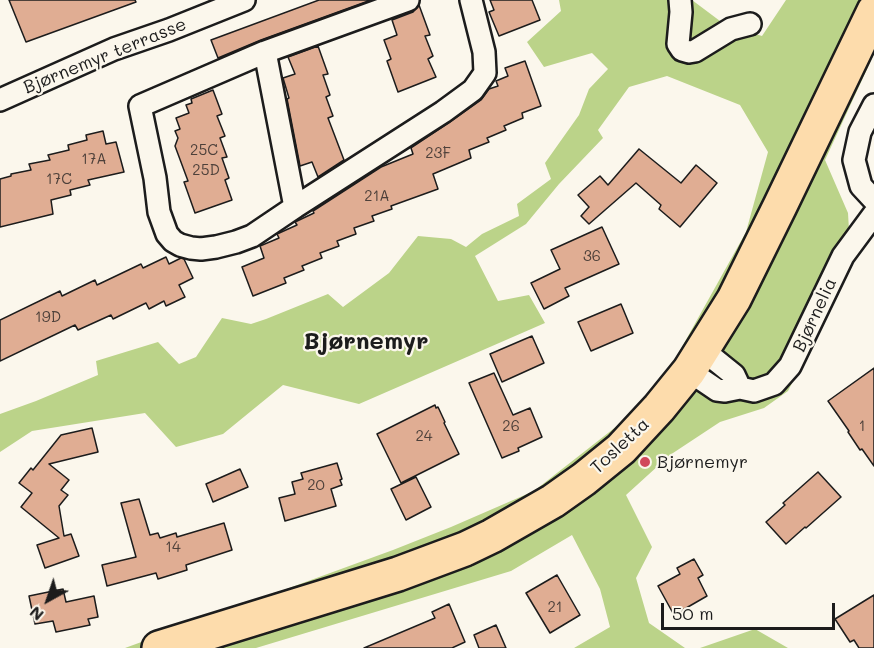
<!DOCTYPE html>
<meta charset="utf-8">
<style>
body{margin:0}
#map{position:relative;width:874px;height:648px;overflow:hidden;background:#fbf7ec;font-family:Mali,sans-serif}
canvas{display:block}
.north{position:absolute;left:18px;top:570px;width:60px;height:60px;-webkit-text-stroke:4px #fbf7ec;paint-order:stroke;rotate:220deg;font-size:16px;font-weight:700;line-height:24px;text-align:center;color:#1c1c1c}
.north::after{content:'';display:block;margin:auto;width:21px;height:27px;background:#1c1c1c;clip-path:polygon(50% 0,100% 100%,50% 72%,0 100%)}
.scale{position:absolute;left:661px;top:603px;width:174px;height:27px;box-sizing:border-box;border:3px solid #1c1c1c;border-top:0;padding-left:8px;font-size:18px;line-height:21px;white-space:nowrap;color:#1c1c1c;-webkit-text-stroke:4px #fbf7ec;paint-order:stroke}
</style>
<div id="map">
<canvas width="874" height="648"></canvas>
<div class="north">N</div>
<div class="scale">50 m</div>
</div>
<script>
const g = document.querySelector('canvas').getContext('2d');
g.lineJoin = 'round';
function fill(path, color) {
  g.fillStyle = color;
  g.fill(path, 'evenodd');
}
function shape(rows) {
  const path = new Path2D();
  for (const r of rows) {
    path.moveTo(r[0], r[1]);
    for (let i = 2; i < r.length; i += 2) path.lineTo(r[i], r[i + 1]);
  }
  return path;
}
function trace(path, color, width, dash) {
  g.strokeStyle = color;
  g.lineWidth = width;
  g.lineCap = dash ? 'butt' : 'round';
  g.setLineDash(dash || []);
  g.stroke(path);
}
function label(font, color, halo, rows, align = 'center') {
  g.font = font + ' Mali,sans-serif';
  g.lineWidth = 4.5;
  g.setLineDash([]);
  g.textBaseline = 'middle';
  g.strokeStyle = halo;
  g.fillStyle = color;
  for (const [text, x, y, turn = 0] of rows) {
    g.save();
    g.translate(x, y);
    g.rotate((+turn || 0) * Math.PI / 180);
    g.textAlign = isNaN(turn) ? turn : align;
    if (halo) g.strokeText(text, 0, 0);
    g.fillText(text, 0, 0);
    g.restore();
  }
}
fill(shape([
 [559,0,692,0,724,24,762,36,786,0,874,0,874,54,825,160,848,213,851,265,788,391,764,408,720,422,670,455,626,495,652,547,636,578,649,623,685,648,574,648,610,627,600,589,572,535,511,571,256,648,125,648,393,550,451,527,534,491,617,426,663,381,746,232,768,152,740,105,667,76,629,87,598,130,603,138,559,184,526,224,475,256,498,301,529,295,545,323,359,404,283,385,223,434,176,447,145,413,32,431,0,452,0,414,36,401,98,375,96,361,158,342,179,364,196,357,222,318,251,324,266,319,328,294,343,307,389,273,418,236,451,239,466,247,482,234,519,216,517,204,551,179,545,163,579,115,589,89,608,69,592,53,544,67,527,42,561,11],
 [755,629,788,648,700,648]
]), '#bbd389');
const building = shape([
 [9,0,135,0,136,2,26,42,9,0],
 [319,0,371,0,261,40,218,58,211,40,319,0],
 [490,0,532,0,540,20,499,36,489,12,494,10,490,0],
 [419,5,430,35,425,36,433,56,428,59,436,77,398,92,387,61,391,59,384,40,397,35,392,20,413,12,419,5],
 [318,46,328,74,323,75,330,95,326,97,333,116,328,118,344,160,318,177,312,162,300,166,287,99,289,98,283,78,295,74,288,57,318,46],
 [525,61,541,106,522,113,523,118,504,126,506,130,487,138,489,142,469,150,471,158,433,174,438,189,391,206,392,209,372,216,374,221,354,228,356,234,337,241,339,246,320,253,322,258,302,266,304,270,284,278,286,283,253,296,242,267,264,258,260,246,279,238,277,234,297,225,295,222,314,213,313,211,381,167,413,154,411,148,450,122,481,100,489,89,498,86,496,81,508,76,505,68,525,61],
 [213,90,222,114,217,116,225,136,220,138,227,157,222,158,229,178,225,180,232,200,195,213,184,182,188,181,175,146,178,138,175,131,180,129,176,118,189,113,186,105,192,103,191,99,213,90],
 [103,131,106,144,116,142,124,172,88,180,90,185,70,190,71,195,51,200,53,214,0,227,0,179,11,176,11,174,31,170,29,164,50,160,48,155,69,150,68,145,87,140,86,135,103,131],
 [639,149,681,183,696,165,717,183,680,227,659,209,661,205,636,183,589,224,581,216,589,207,578,195,600,176,608,185,639,149],
 [602,227,619,264,565,288,569,296,544,309,531,283,560,269,551,250,602,227],
 [166,257,169,264,181,258,184,259,193,278,179,285,185,297,166,306,164,301,149,309,146,303,113,319,111,315,78,330,75,325,0,361,0,320,60,291,62,296,95,280,97,285,141,264,143,268,166,257],
 [621,304,633,333,591,351,578,322,621,304],
 [532,336,544,363,502,382,490,354,532,336],
 [874,368,874,466,862,449,860,450,848,432,849,431,828,401,874,368],
 [494,373,513,415,530,408,542,437,518,448,519,451,502,458,469,383,494,373],
 [435,405,436,408,438,407,445,422,444,423,459,454,401,483,377,434,435,405],
 [92,428,98,452,49,464,69,480,61,490,68,495,59,506,64,536,71,534,79,556,45,568,37,545,59,538,21,507,32,493,19,483,31,468,33,470,61,435,92,428],
 [337,463,342,479,340,480,342,485,331,489,336,506,285,521,279,498,295,494,292,482,303,479,301,473,337,463],
 [240,469,248,487,213,502,206,484,240,469],
 [818,472,841,497,806,528,805,527,786,544,766,522,785,505,783,503,818,472],
 [416,477,431,507,406,520,391,489,416,477],
 [139,499,150,535,158,533,160,538,176,533,177,537,224,523,232,550,186,565,187,570,158,579,156,573,107,586,102,565,136,557,121,503,139,499],
 [694,559,703,575,698,578,707,596,674,615,658,586,680,574,677,568,694,559],
 [557,575,580,615,550,633,526,593,557,575],
 [63,589,66,602,94,596,98,617,88,619,90,625,56,632,53,621,35,624,29,596,63,589],
 [874,595,874,648,859,648,854,640,850,642,835,619,874,595],
 [449,604,465,642,452,648,364,648,435,618,432,612,449,604],
 [496,625,506,648,479,648,474,635,496,625]
]);
fill(building, '#e0ad93');
trace(building, '#1c1c1c', 1.5);
const street = shape([
 [408,0,265,52,140,106,155,178,159,212,167,234,173,241,180,245,191,248,201,249,216,247,236,242,252,236,295,207,443,112,473,90,485,73,484,52,471,0],
 [680,0,681,12,678,44,682,50,689,52,695,51,731,29,750,24],
 [265,52,295,207],
 [0,100,114,49,169,30,244,0],
 [874,105,860,132,854,160,861,186,874,200],
 [703,350,734,375,740,388],
 [689,371,717,390,725,391,740,388,754,391,774,384,790,366,843,256,874,214]
]);
const primary = shape([
 [159,648,398,574,465,549,492,536,553,501,584,479,621,449,659,408,689,371,734,299,780,206,874,11]
]);
trace(street, '#1c1c1c', 26);
trace(primary, '#1c1c1c', 38);
trace(street, '#fbf7ec', 21);
trace(primary, '#fddcac', 33);
for (const [x, y, r, color] of [
 [645,462,6,"#d1495b"]
]) {
  const dot = new Path2D();
  dot.arc(x, y, r, 0, 2 * Math.PI);
  g.fillStyle = color;
  g.fill(dot);
  trace(dot, '#fbf7ec', 2);
}
label('15px', '#4d403a', null, [
 ["25C",204,150],
 ["23F",438,153],
 ["17A",94,159],
 ["25D",206,170],
 ["17C",59,179],
 ["21A",377,196],
 ["36",592,256],
 ["19D",48,317],
 ["26",511,426],
 ["1",862,426],
 ["24",424,436],
 ["20",316,485],
 ["14",173,547],
 ["21",555,607]
]);
label('18px', '#1c1c1c', '#fbf7ec', [
 ["Bjørnemyr terrasse",105,56,-22],
 ["Bjørnelia",815,315,-65],
 ["Tosletta",620,446,-43]
]);
label('18px', '#1c1c1c', '#fbf7ec', [
 ["Bjørnemyr",657,462]
], 'left');
label('bold 24px', '#1c1c1c', '#fbf7ec', [
 ["Bjørnemyr",366,342]
]);
</script>
